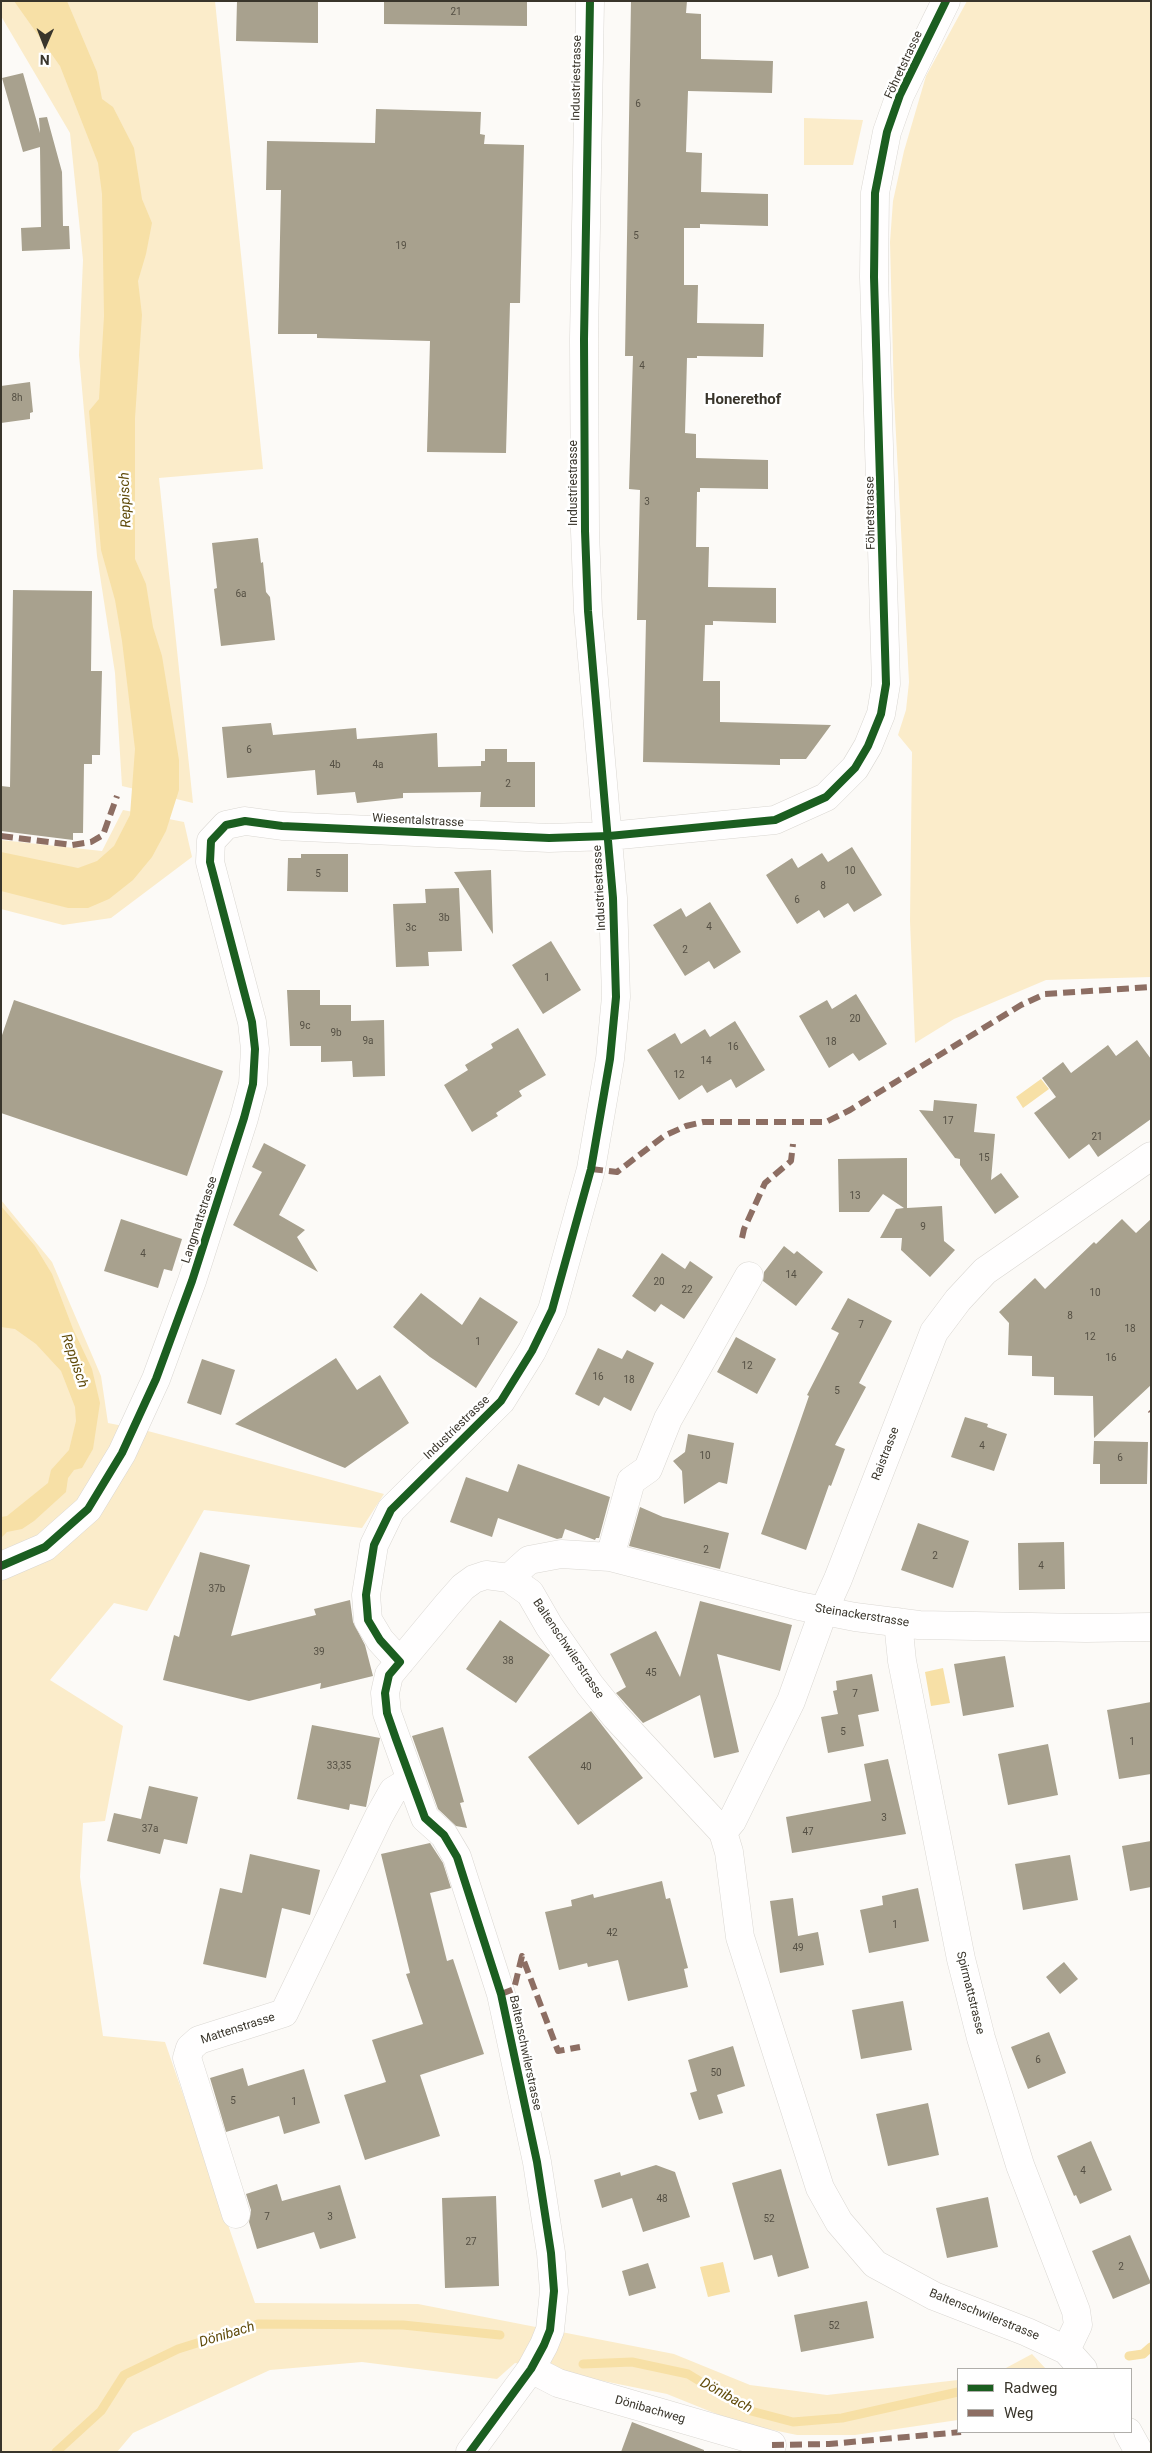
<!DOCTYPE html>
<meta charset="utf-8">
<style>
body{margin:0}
#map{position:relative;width:1152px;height:2453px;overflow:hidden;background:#fcfaf7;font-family:Roboto,sans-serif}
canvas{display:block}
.frame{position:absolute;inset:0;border:2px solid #39352b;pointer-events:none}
.legend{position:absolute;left:957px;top:2368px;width:175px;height:65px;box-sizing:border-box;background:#fff;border:1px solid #b0aeaa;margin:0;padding:6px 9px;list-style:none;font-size:15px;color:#39352b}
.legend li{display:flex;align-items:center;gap:10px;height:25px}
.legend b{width:25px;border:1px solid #b0aeaa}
.north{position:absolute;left:20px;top:20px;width:50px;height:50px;-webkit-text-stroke:4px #fff;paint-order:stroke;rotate:181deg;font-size:14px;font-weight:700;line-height:20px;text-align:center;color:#39352b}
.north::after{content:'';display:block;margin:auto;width:18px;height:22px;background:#39352b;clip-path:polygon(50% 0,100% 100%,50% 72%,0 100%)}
</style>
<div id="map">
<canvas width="1152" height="2453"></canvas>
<div class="frame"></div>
<ul class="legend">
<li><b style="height:6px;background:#1b5e20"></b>Radweg</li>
<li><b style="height:6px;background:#8d6e63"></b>Weg</li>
</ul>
<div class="north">N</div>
</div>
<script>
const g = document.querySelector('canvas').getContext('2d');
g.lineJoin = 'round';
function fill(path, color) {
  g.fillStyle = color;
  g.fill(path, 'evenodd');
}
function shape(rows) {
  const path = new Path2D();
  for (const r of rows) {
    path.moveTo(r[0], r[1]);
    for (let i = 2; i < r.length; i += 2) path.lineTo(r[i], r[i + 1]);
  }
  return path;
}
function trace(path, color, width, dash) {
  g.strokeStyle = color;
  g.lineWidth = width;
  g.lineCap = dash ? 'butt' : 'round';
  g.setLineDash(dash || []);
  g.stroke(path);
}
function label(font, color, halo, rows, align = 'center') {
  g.font = font + ' Roboto,sans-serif';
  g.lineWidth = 5;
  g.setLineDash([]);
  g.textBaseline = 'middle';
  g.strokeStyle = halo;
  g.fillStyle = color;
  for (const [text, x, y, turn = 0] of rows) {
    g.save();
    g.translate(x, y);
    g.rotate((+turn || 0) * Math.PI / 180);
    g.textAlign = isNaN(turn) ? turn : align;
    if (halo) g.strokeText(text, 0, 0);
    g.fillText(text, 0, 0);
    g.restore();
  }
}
fill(shape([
 [1,1,215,1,263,469,159,478,193,803,122,786,115,673,97,556,79,355,83,260,70,133,1,16],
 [967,1,1151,1,1151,977,1046,980,954,1019,915,1043,910,921,912,752,898,735,906,710,909,682,894,397,890,242,893,201,904,151,926,76],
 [804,118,863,120,853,165,804,165],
 [123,810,184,822,192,857,111,918,63,925,1,909,1,840,102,851],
 [1,1200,52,1262,101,1376,108,1423,144,1430,384,1494,362,1528,204,1510,147,1611,114,1603,50,1680,123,1726,105,1821,83,1823,80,1877,103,2036,165,2042,255,2303,418,2304,674,2354,750,2385,827,2395,958,2380,958,2420,855,2435,797,2435,739,2423,667,2394,515,2363,497,2379,362,2362,270,2370,133,2433,117,2452,1,2452],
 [1032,2354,1046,2369,1004,2369]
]), '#fbecca');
fill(shape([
 [14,1,67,1,97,72,102,99,113,107,134,148,142,199,152,223,146,254,138,281,142,315,135,418,135,559,146,584,153,627,162,656,179,760,179,790,166,831,152,857,133,880,109,899,88,908,68,908,1,891,1,852,78,868,97,861,114,846,130,815,135,749,122,641,115,600,101,550,89,411,99,399,104,316,102,194,98,163,60,66],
 [1041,1079,1049,1089,1023,1108,1016,1097],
 [1,1206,35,1246,52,1274,73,1329,92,1369,100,1403,93,1449,82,1468,74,1470,68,1478,66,1492,34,1521,22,1529,7,1532,1,1538,1,1517,7,1516,48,1483,51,1470,69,1450,76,1421,75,1407,61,1371,36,1344,15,1329,1,1327],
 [943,1668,950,1703,931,1706,925,1672],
 [723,2262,730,2292,708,2297,700,2267]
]), '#f7e0a6');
trace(shape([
 [1129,2356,1143,2354,1151,2347],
 [583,2364,632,2362,688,2374,747,2410,793,2422,842,2418,958,2392],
 [56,2452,101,2411,124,2375,178,2349,258,2324,403,2325,500,2335]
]), '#f7e0a6', 9);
fill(shape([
 [237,1,318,1,318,43,236,41],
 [384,1,527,1,527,26,384,24],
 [631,1,687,1,686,13,701,14,701,59,773,61,772,93,688,91,686,152,702,153,701,192,768,194,768,226,700,224,700,228,684,228,684,285,698,285,697,323,764,324,763,357,697,356,697,358,687,358,685,433,696,434,696,458,768,460,768,489,700,488,700,492,697,492,696,547,709,547,708,587,776,588,776,623,713,621,713,625,705,625,703,681,720,681,720,722,831,725,806,759,780,759,780,765,643,762,646,620,637,620,640,490,629,489,633,356,625,356],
 [23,73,40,133,39,118,47,117,62,172,63,226,69,226,70,249,22,251,21,228,41,227,40,147,23,152,2,78],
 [376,109,481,112,480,134,485,135,484,144,524,145,520,303,510,303,506,453,427,452,430,341,317,338,317,334,278,334,281,190,266,190,267,141,375,143],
 [30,382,33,412,30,413,30,419,1,423,1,386],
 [258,538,261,563,263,562,266,592,270,597,275,640,221,646,214,589,217,588,212,543],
 [13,590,92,591,91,671,102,671,100,755,92,755,92,764,84,764,83,833,73,833,73,840,1,831,1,786,10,787],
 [271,723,273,735,356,728,357,739,437,733,438,767,481,766,481,761,485,761,485,749,507,749,507,762,535,762,535,807,480,807,481,792,403,793,403,798,357,803,355,792,317,795,315,770,227,778,222,727],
 [852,847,882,895,854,912,848,903,824,918,819,910,797,924,766,875,792,858,798,868,822,853,828,862],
 [301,854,348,854,348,892,287,891,288,858,301,858],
 [491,870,493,934,454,872],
 [459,888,462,951,428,952,429,966,396,967,393,904,426,903,425,889],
 [710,902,741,952,714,969,709,961,685,976,653,925,681,908,686,917],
 [551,941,581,990,543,1014,512,965],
 [287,990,320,990,320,1005,351,1005,351,1021,384,1020,385,1076,353,1077,352,1061,321,1062,321,1046,290,1046],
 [856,994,887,1044,859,1061,853,1053,829,1068,799,1016,827,1000,832,1009],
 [14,1000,223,1071,187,1176,1,1113,1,1038],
 [735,1021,765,1070,736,1088,731,1079,707,1093,702,1085,679,1100,647,1050,675,1033,681,1044,705,1029,710,1037],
 [518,1028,546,1075,519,1091,522,1096,496,1113,498,1116,472,1132,444,1085,468,1070,465,1065,493,1048,491,1044],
 [1137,1040,1151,1059,1151,1119,1098,1157,1089,1144,1069,1159,1034,1113,1056,1097,1042,1078,1063,1062,1071,1073,1108,1045,1116,1056],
 [934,1100,977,1104,974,1132,995,1134,991,1180,1001,1173,1019,1197,995,1214,960,1165,960,1159,955,1158,919,1110,933,1111],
 [264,1143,306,1165,279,1215,305,1230,297,1237,318,1272,233,1225,262,1172,252,1167],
 [907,1158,907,1208,942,1206,944,1241,955,1250,930,1277,901,1250,902,1238,880,1238,896,1209,904,1208,883,1194,869,1212,839,1212,838,1159],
 [121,1219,182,1239,172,1271,164,1269,158,1288,104,1271],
 [1122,1219,1136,1233,1151,1219,1151,1385,1094,1438,1093,1396,1054,1395,1054,1377,1032,1376,1032,1356,1008,1355,1009,1323,999,1312,1035,1278,1045,1289,1094,1242,1096,1244],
 [784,1246,794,1254,797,1251,823,1272,796,1306,763,1281,764,1272],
 [662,1253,685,1269,690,1261,713,1277,684,1319,661,1304,655,1312,632,1296],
 [421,1293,462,1325,480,1297,518,1322,476,1388,430,1357,393,1327],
 [848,1298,892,1321,859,1383,866,1387,835,1445,845,1449,831,1486,829,1485,806,1550,761,1534,809,1396,807,1395,839,1333,831,1329],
 [736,1337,776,1359,757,1394,717,1372],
 [598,1348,622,1359,627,1350,654,1363,631,1411,604,1397,599,1406,575,1394],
 [336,1358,357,1390,380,1375,409,1423,345,1468,235,1424],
 [202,1359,235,1370,221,1415,187,1403],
 [965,1417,988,1424,987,1427,1007,1434,994,1471,951,1457],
 [688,1434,734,1443,727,1484,719,1482,684,1504,682,1471,673,1461,685,1452],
 [1094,1441,1148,1442,1147,1484,1100,1484,1100,1464,1093,1464],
 [518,1464,610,1497,599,1538,596,1538,595,1540,565,1529,562,1538,557,1539,498,1518,492,1537,450,1522,466,1477,508,1492],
 [640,1507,663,1517,729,1533,720,1569,629,1546],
 [918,1523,969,1541,953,1588,901,1570],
 [1064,1542,1065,1589,1019,1590,1018,1543],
 [200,1552,250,1565,231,1636,316,1615,314,1609,350,1600,353,1622,365,1645,373,1676,320,1689,321,1683,249,1701,163,1680,174,1635,179,1637],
 [700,1601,792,1625,780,1671,717,1654,739,1752,714,1758,700,1695,643,1723,616,1693,626,1687,610,1654,656,1631,680,1677],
 [500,1620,550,1655,516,1703,466,1669],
 [1005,1656,1014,1707,963,1716,954,1664],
 [872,1674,879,1711,858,1715,864,1746,828,1753,821,1717,838,1714,833,1691,837,1690,836,1681],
 [1151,1702,1151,1774,1119,1779,1107,1710],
 [591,1711,643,1778,578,1825,528,1757],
 [312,1725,380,1738,366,1807,350,1804,349,1810,297,1799],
 [443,1727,464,1802,460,1803,467,1828,456,1826,438,1809,412,1736],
 [1048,1744,1058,1795,1008,1805,998,1754],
 [888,1759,906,1834,792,1853,786,1817,871,1801,864,1764],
 [149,1786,198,1797,187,1844,164,1839,160,1854,107,1841,114,1813,141,1819],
 [1151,1841,1151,1887,1130,1891,1122,1846],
 [430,1843,443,1863,451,1888,430,1893,447,1961,453,1959,484,2054,420,2075,440,2136,365,2160,344,2095,386,2082,372,2040,423,2024,406,1974,410,1973,381,1854],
 [250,1854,320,1870,310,1915,282,1908,266,1978,203,1964,220,1888,242,1893],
 [1070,1855,1078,1900,1023,1910,1015,1864],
 [662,1881,666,1899,670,1898,682,1945,688,1968,684,1969,688,1987,628,2001,618,1960,588,1967,587,1963,559,1970,545,1912,572,1906,571,1900,593,1894,594,1898],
 [918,1888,929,1941,869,1953,860,1910,883,1905,882,1896],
 [793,1898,798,1936,818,1932,824,1965,780,1973,770,1901],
 [1064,1962,1078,1979,1060,1994,1046,1977],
 [903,2001,912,2050,861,2059,852,2010],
 [1049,2032,1066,2073,1028,2089,1011,2047],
 [733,2046,745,2086,717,2095,723,2113,699,2120,690,2093,697,2091,688,2060],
 [243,2068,248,2086,304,2069,320,2123,284,2134,279,2116,226,2132,210,2078],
 [928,2103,939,2155,888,2166,876,2114],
 [1091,2141,1112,2190,1080,2204,1076,2195,1074,2196,1057,2156],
 [656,2165,675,2172,690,2217,643,2232,632,2198,602,2208,594,2180,620,2172,621,2176],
 [781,2169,809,2268,778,2277,772,2255,754,2260,732,2183],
 [277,2184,282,2201,340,2185,356,2238,320,2249,314,2232,257,2249,249,2222,251,2210,246,2194],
 [496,2196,499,2286,445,2288,442,2198],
 [988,2197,998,2247,947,2258,936,2208],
 [1130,2235,1151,2283,1113,2299,1092,2251],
 [648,2263,656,2288,629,2296,622,2271],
 [867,2301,874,2338,801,2352,794,2315],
 [632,2422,704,2450,704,2452,621,2452]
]), '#a8a18e');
const street = shape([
 [610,1557,631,1481,648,1469,668,1419,749,1276],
 [1,1566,45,1547,88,1509,122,1453,156,1379,192,1281,244,1118,253,1084,255,1049,252,1022,210,862,211,841,226,825,245,821,282,826,549,838,609,836,775,820,826,797,855,768,868,746,881,714,886,684,874,277,875,193,887,132,900,95,946,1],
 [509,1578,529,1560,561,1554,610,1557,799,1606,855,1617,919,1625,1086,1628,1151,1627],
 [898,1622,902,1661,961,1959,981,2038,1020,2165,1076,2311,1078,2325,1066,2350],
 [400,1662,380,1640,368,1620,366,1595,374,1545,391,1510,501,1401,532,1351,552,1310,591,1169,610,1059,616,997,613,898,588,611,585,531,584,339,590,1],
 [723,1832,732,1821,791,1701,824,1610,838,1579,934,1332,958,1300,985,1271,1151,1156],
 [236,2214,187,2058,190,2048,199,2040,284,2013,379,1816,393,1791,411,1780],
 [531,2369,558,2383,772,2445],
 [1128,2432,1139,2452],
 [470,2452,531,2369,544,2345,550,2330,554,2291,551,2253,537,2162,501,1994,457,1857,444,1835,425,1818,411,1780,387,1713,385,1693,389,1675,448,1604,463,1587,474,1579,486,1575,509,1578,530,1593,549,1626,590,1685,615,1716,723,1832,729,1852,740,1937,820,2188,839,2222,875,2264,934,2296,1027,2332,1066,2350,1083,2369]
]);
trace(street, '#dad7d2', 29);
trace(street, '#fffefe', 28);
trace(shape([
 [1,836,72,845,91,842,103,835,117,796],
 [591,1169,617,1172,664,1136,686,1126,703,1122,826,1122,850,1110,1021,1005,1045,994,1151,987],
 [742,1238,744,1229,765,1183,791,1161,793,1144],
 [1150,1410,1151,1411],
 [501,1994,514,1989,522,1956,558,2051,580,2047],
 [772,2445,829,2444,961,2432]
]), '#8d6e63', 6, [12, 6]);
trace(shape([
 [1,1566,45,1547,88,1509,122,1453,156,1379,192,1281,244,1118,253,1084,255,1049,252,1022,210,862,211,841,226,825,245,821,282,826,549,838,609,836,775,820,826,797,855,768,868,746,881,714,886,684,874,277,875,193,887,132,900,95,946,1],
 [470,2452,531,2369,544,2345,550,2330,554,2291,551,2253,537,2162,501,1994,457,1857,444,1835,425,1818,396,1739,387,1713,385,1693,389,1675,400,1662,380,1640,368,1620,366,1595,374,1545,391,1510,501,1401,532,1351,552,1310,591,1169,610,1059,616,997,613,898,588,611,585,531,584,339,590,1]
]), '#1b5e20', 8);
label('10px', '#555044', null, [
 ["21",456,12],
 ["6",638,104],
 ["5",636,236],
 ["19",401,246],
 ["4",642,366],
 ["8h",17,398],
 ["3",647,502],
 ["6a",241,594],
 ["6",249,750],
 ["4b",335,765],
 ["4a",378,765],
 ["2",508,784],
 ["10",850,871],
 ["5",318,874],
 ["8",823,886],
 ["6",797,900],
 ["3b",444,918],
 ["4",709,927],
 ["3c",411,928],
 ["2",685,950],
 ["1",547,978],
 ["20",855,1019],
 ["9c",305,1026],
 ["9b",336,1033],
 ["9a",368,1041],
 ["18",831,1042],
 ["16",733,1047],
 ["14",706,1061],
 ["12",679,1075],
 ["17",948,1121],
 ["21",1097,1137],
 ["15",984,1158],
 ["13",855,1196],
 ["9",923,1227],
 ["4",143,1254],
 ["14",791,1275],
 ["20",659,1282],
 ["22",687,1290],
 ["10",1095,1293],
 ["8",1070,1316],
 ["7",861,1325],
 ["18",1130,1329],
 ["12",1090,1337],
 ["1",478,1342],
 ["16",1111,1358],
 ["12",747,1366],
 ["16",598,1377],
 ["18",629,1380],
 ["5",837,1391],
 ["4",982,1446],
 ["10",705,1456],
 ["6",1120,1458],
 ["2",706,1550],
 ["2",935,1556],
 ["4",1041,1566],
 ["37b",217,1589],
 ["39",319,1652],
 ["38",508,1661],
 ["45",651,1673],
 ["7",855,1694],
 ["5",843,1732],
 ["1",1132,1742],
 ["33,35",339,1766],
 ["40",586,1767],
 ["3",884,1818],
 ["37a",150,1829],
 ["47",808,1832],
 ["1",895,1925],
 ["42",612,1933],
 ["49",798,1948],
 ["6",1038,2060],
 ["50",716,2073],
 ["5",233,2101],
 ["1",294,2102],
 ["4",1083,2171],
 ["48",662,2199],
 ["7",267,2217],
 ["3",330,2217],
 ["52",769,2219],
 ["27",471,2242],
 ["2",1121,2267],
 ["52",834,2326]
]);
label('12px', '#39352b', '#fff', [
 ["Föhretstrasse",904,65,-65],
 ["Industriestrasse",577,78,-89],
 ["Industriestrasse",574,483,-90],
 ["Föhretstrasse",871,513,-91],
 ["Wiesentalstrasse",418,821,3],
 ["Industriestrasse",600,888,-93],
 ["Langmattstrasse",200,1220,-72],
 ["Industriestrasse",457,1428,-44],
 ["Raistrasse",886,1454,-69],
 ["Steinackerstrasse",862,1616,9],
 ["Baltenschwilerstrasse",568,1649,56],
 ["Spirmattstrasse",970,1993,76],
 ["Mattenstrasse",238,2029,-18],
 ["Baltenschwilerstrasse",525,2053,78],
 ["Baltenschwilerstrasse",984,2315,22],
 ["Dönibachweg",650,2410,16]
]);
label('italic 14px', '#614c0c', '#fff', [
 ["Reppisch",126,500,-92],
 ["Reppisch",74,1361,71],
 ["Dönibach",227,2335,-17],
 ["Dönibach",726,2396,29]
]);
label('bold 15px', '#39352b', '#fff', [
 ["Honerethof",743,400]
]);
</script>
